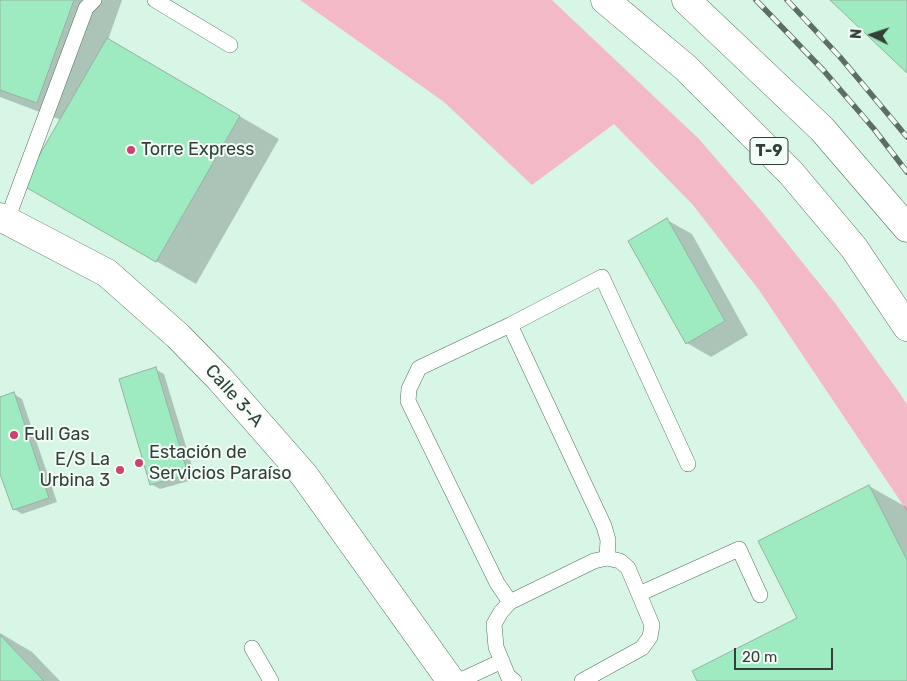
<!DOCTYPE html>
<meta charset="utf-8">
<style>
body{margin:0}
#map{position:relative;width:907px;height:681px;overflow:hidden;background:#d8f6e5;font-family:Rubik,sans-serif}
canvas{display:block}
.north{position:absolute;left:847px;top:10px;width:50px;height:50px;-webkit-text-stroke:4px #f2fef7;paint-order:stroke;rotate:274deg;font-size:14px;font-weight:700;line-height:20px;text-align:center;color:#333f38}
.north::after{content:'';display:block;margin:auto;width:18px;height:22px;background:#333f38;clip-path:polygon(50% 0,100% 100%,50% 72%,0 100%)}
.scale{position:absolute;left:734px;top:648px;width:99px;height:22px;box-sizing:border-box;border:2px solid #333f38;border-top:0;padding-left:6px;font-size:15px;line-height:18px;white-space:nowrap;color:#333f38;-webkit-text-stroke:4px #f2fef7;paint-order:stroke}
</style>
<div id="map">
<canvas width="907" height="681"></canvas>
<div class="north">N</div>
<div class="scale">20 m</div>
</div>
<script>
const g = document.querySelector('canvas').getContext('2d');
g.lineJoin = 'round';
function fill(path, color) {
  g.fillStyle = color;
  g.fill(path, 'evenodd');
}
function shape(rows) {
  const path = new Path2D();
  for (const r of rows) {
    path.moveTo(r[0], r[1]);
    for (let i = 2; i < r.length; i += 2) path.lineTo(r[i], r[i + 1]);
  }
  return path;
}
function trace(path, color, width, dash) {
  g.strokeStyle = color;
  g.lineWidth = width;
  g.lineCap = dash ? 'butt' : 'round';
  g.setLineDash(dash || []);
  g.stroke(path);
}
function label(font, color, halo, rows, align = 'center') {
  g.font = font + ' Rubik,sans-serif';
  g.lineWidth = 4;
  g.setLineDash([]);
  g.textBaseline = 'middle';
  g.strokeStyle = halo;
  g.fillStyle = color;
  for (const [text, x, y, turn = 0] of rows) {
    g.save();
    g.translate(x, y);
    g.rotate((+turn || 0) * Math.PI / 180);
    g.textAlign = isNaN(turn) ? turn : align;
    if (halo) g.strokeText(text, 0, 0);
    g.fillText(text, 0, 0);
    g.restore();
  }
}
fill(shape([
 [300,0,552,0,554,2,699,139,762,212,835,303,901,395,907,405,907,511,759,290,693,205,614,124,532,185,444,102]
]), '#f4b9c6');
fill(shape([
 [0,0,122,0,108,40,279,139,196,284,24,185,61,120,0,97],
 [667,220,692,234,748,335,711,357,687,343],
 [155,369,164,374,196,479,160,489,151,484],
 [14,394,22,399,57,502,22,514,14,509,0,470,0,398],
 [869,486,906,507,907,510,907,681,698,681,799,618],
 [0,633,32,652,60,681,0,681]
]), '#0003');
const building = shape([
 [0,0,74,0,37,103,0,90,0,0],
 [830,0,907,0,907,73,830,0],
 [107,38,240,116,156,262,22,185,107,38],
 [667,218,725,321,686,344,628,241,667,218],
 [156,367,188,474,150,485,119,379,156,367],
 [14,392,49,498,13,510,0,474,0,397,14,392],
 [869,485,907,560,907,681,697,681,692,671,797,618,758,541,869,485],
 [0,635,44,681,0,681,0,635]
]);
fill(building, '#9eebc2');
trace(building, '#95b1a1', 1);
const lane = shape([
 [155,0,230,45],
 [7,220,86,8,94,0],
 [510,325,604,526,608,540,607,558],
 [639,594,739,549,760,595],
 [510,602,497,583,408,401,409,389,419,368,510,325,602,277,688,464],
 [252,648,271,681],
 [459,681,502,661],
 [514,681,508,676,496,647,494,624,501,612,510,602,594,561,607,558,620,561,628,568,652,625,650,637,642,648,582,681]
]);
const street = shape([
 [0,217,107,273,178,336,219,378,304,475,451,681]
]);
const highway = shape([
 [605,0,686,68,791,173,854,248,907,327],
 [686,0,822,129,907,228]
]);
trace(lane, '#546e60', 16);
trace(street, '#546e60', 29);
trace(highway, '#546e60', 29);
trace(lane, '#fff', 15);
trace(street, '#fff', 28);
trace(highway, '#fff', 28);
const rail = shape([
 [756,0,824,71,874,129,907,172],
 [787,0,840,57,907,137]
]);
trace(rail, '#5d6e64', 5.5);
trace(rail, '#f2fef7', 4, [11]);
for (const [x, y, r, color] of [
 [131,150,5,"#ce4171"],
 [14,435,5,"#ce4171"],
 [139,463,5,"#ce4171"],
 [120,470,5,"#ce4171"]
]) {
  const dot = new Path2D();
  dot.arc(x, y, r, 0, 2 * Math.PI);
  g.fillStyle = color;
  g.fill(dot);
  trace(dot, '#f2fef7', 2);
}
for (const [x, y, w] of [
 [769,151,38]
]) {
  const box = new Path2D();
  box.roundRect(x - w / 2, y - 13.5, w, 27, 4);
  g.fillStyle = '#f2fef7';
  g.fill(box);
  trace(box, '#333f38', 1);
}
label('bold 16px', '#333f38', null, [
 ["T-9",769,151]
]);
label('18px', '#333f38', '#f2fef7', [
 ["Torre Express",141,150],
 ["Full Gas",24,435],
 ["Estación de",149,453],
 ["Servicios Paraíso",149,474],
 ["E/S La",110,460,"right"],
 ["Urbina 3",110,481,"right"]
], 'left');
label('18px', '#333f38', '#f2fef7', [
 ["Calle 3-A",234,396,48]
]);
</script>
